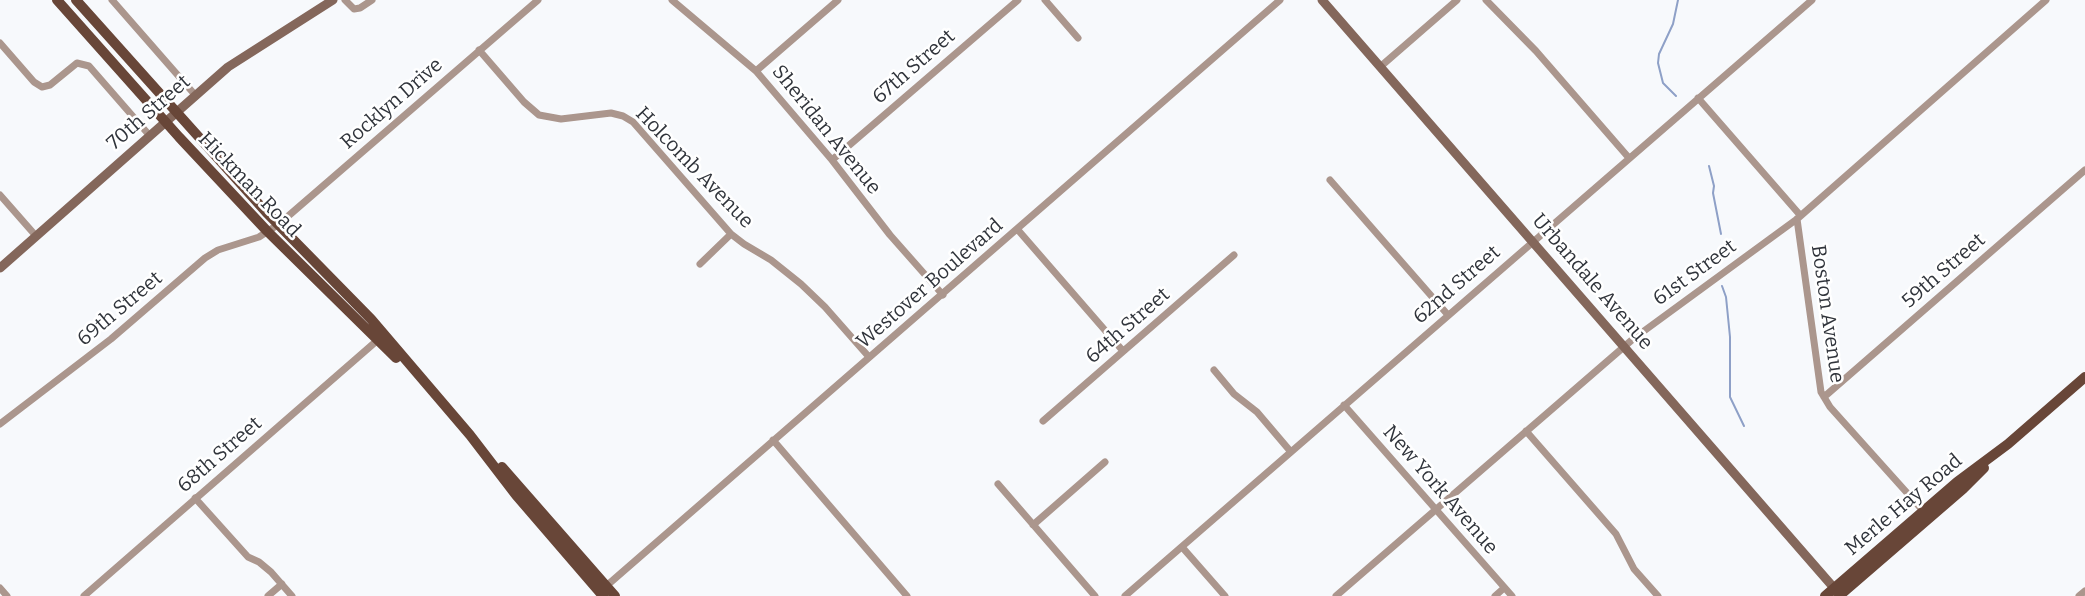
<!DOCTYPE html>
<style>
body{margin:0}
canvas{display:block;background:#f7f9fc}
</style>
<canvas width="2085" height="596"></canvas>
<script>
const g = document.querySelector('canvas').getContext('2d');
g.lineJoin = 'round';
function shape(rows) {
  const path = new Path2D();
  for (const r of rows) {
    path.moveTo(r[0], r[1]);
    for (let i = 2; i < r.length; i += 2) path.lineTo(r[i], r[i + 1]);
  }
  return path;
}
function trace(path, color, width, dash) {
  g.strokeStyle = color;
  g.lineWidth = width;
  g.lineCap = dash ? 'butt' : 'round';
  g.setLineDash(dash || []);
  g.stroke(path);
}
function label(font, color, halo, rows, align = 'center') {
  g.font = font + ' Bitter,serif';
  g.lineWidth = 5;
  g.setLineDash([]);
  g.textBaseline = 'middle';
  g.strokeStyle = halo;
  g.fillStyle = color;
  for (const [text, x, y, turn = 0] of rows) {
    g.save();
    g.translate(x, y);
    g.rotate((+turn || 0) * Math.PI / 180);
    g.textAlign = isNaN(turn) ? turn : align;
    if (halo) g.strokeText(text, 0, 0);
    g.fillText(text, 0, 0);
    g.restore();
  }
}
trace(shape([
 [1676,96,1663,83,1658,63,1659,54,1673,24,1678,0],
 [1709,166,1714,186,1713,193,1721,234],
 [1722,286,1726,297,1730,337,1730,397,1744,426]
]), '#8ea0c7', 2);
trace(shape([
 [112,0,196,96],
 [345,0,354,9,360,8,372,0],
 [672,0,756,71,832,160,890,235,943,295],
 [1045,0,1078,38],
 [1486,0,1536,51,1629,158],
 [0,43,34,82,42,87,50,85,77,63,89,66,150,136],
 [479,50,524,102,539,115,561,119,611,113,623,116,633,122,731,234,744,244,771,260,801,284,825,307,869,357],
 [1380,67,1457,0],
 [756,71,838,0],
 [1698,98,1800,215],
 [832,160,1018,0],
 [1330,180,1448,315],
 [0,195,36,236],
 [1797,219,1821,392,1830,407,1926,514],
 [1018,230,1123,351],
 [700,264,731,234],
 [1214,370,1234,394,1257,412,1291,452],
 [1824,397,2085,170],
 [1344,405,1512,596],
 [1043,421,1234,255],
 [0,424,111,339,205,258,218,250,259,237,279,224,538,0],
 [1526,431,1616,534,1634,569,1658,596],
 [773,440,907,596],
 [998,484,1095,596],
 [195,498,248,557,259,562,271,572,292,596],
 [1033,525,1105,462],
 [1182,547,1225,596],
 [0,588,7,596],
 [604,588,1280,0],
 [84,596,380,338],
 [268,596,282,584],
 [1125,596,1812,0],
 [1336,596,1633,339,1797,219,2046,0],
 [1495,596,1504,588],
 [2079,596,2085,591]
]), '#ab968d', 7);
trace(shape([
 [1322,0,1834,588,1836,594],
 [0,268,228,67,333,0]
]), '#84675b', 9);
trace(shape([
 [57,0,179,137,267,231,396,358],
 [76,0,266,212,371,319,470,435,516,495,603,596],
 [502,467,615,596],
 [1825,596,1957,482,2008,444,2085,377],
 [1839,596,1963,489,1984,468]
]), '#684638', 10);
label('20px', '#30343b', '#fff', [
 ["67th Street",914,67,-41],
 ["Rocklyn Drive",392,104,-41],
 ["70th Street",149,113,-41],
 ["Sheridan Avenue",826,130,51],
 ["Holcomb Avenue",694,168,46],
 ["Hickman Road",249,185,46],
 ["59th Street",1944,271,-41],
 ["61st Street",1695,273,-36],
 ["Urbandale Avenue",1592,282,49],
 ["Westover Boulevard",930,284,-41],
 ["62nd Street",1457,285,-41],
 ["69th Street",120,309,-40],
 ["Boston Avenue",1827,314,82],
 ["64th Street",1128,326,-41],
 ["68th Street",220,455,-41],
 ["New York Avenue",1440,490,49],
 ["Merle Hay Road",1904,505,-40]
]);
</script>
